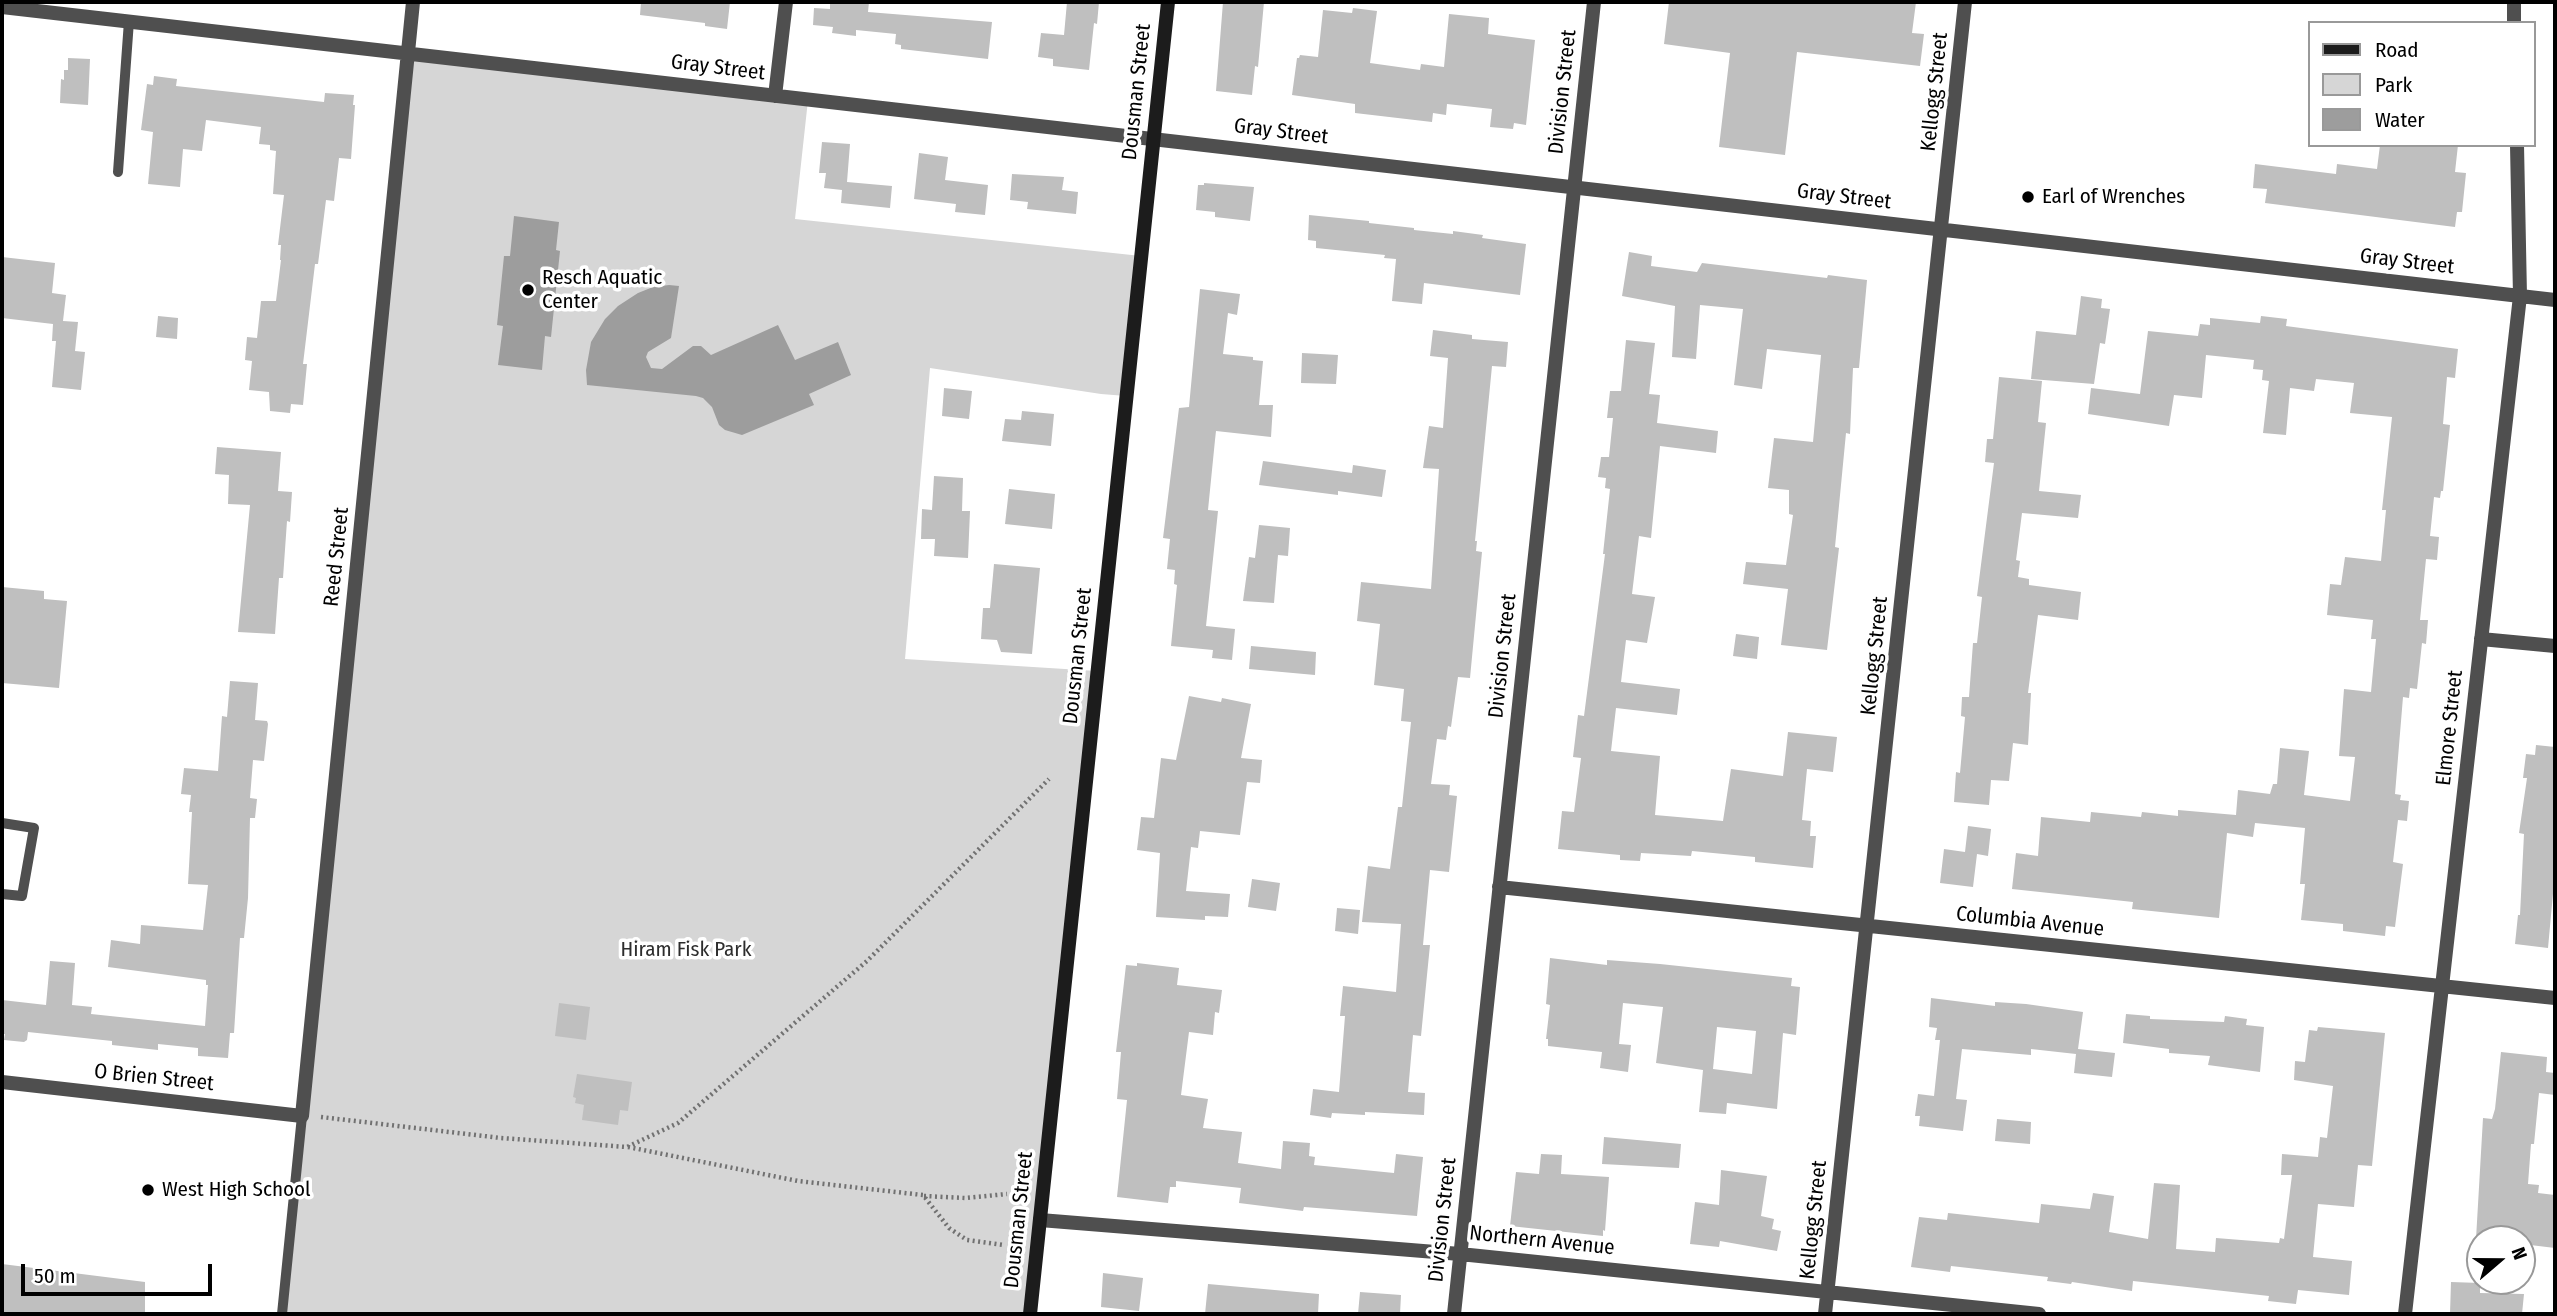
<!DOCTYPE html>
<style>
body{margin:0}
#map{position:relative;width:2557px;height:1316px;overflow:hidden;background:#fff;font-family:"Fira Sans Condensed",sans-serif}
canvas{display:block}
.frame{position:absolute;inset:0;border:4px solid #000;pointer-events:none}
.legend{position:absolute;left:2308px;top:21px;width:228px;height:126px;box-sizing:border-box;background:#fff;border:2px solid #999;margin:0;padding:9px 12px;list-style:none;font-size:21px;color:#000}
.legend li{display:flex;align-items:center;gap:14px;height:35px}
.legend b{width:35px;border:2px solid #999}
.north{position:absolute;left:2466px;top:1225px;width:70px;height:70px;box-sizing:border-box;background:#fff;border:2px solid #999;border-radius:50%;rotate:70deg;font-size:19px;font-weight:700;line-height:28px;text-align:center;color:#000}
.north::after{content:'';display:block;margin:auto;width:24px;height:32px;background:#000;clip-path:polygon(50% 0,100% 100%,50% 72%,0 100%)}
.scale{position:absolute;left:21px;top:1264px;width:191px;height:32px;box-sizing:border-box;border:4px solid #000;border-top:0;padding-left:9px;font-size:21px;line-height:24px;white-space:nowrap;color:#000;-webkit-text-stroke:5px #fff;paint-order:stroke}
</style>
<div id="map">
<canvas width="2557" height="1316"></canvas>
<div class="frame"></div>
<ul class="legend">
<li><b style="height:9px;background:#1c1c1c"></b>Road</li>
<li><b style="height:19px;background:#d6d6d6"></b>Park</li>
<li><b style="height:19px;background:#9d9d9d"></b>Water</li>
</ul>
<div class="north">N</div>
<div class="scale">50 m</div>
</div>
<script>
const g = document.querySelector('canvas').getContext('2d');
g.lineJoin = 'round';
function fill(path, color) {
  g.fillStyle = color;
  g.fill(path, 'evenodd');
}
function shape(rows) {
  const path = new Path2D();
  for (const r of rows) {
    path.moveTo(r[0], r[1]);
    for (let i = 2; i < r.length; i += 2) path.lineTo(r[i], r[i + 1]);
  }
  return path;
}
function trace(path, color, width, dash) {
  g.strokeStyle = color;
  g.lineWidth = width;
  g.lineCap = dash ? 'butt' : 'round';
  g.setLineDash(dash || []);
  g.stroke(path);
}
function label(font, color, halo, rows, align = 'center') {
  g.font = font + ' "Fira Sans Condensed",sans-serif';
  g.lineWidth = 7;
  g.setLineDash([]);
  g.textBaseline = 'middle';
  g.strokeStyle = halo;
  g.fillStyle = color;
  for (const [text, x, y, turn = 0] of rows) {
    g.save();
    g.translate(x, y);
    g.rotate((+turn || 0) * Math.PI / 180);
    g.textAlign = isNaN(turn) ? turn : align;
    if (halo) g.strokeText(text, 0, 0);
    g.fillText(text, 0, 0);
    g.restore();
  }
}
fill(shape([
 [408,51,808,100,795,219,1141,256,1126,396,1101,394,930,368,905,659,1097,671,1030,1314,282,1314]
]), '#d6d6d6');
fill(shape([
 [514,216,559,222,556,250,560,251,551,337,545,336,542,370,498,365,503,326,497,325,504,256,510,256],
 [669,285,679,286,671,338,648,352,646,357,651,368,662,369,693,346,701,346,711,355,778,325,795,360,838,342,851,375,809,394,814,405,742,435,725,430,719,425,712,407,703,398,696,396,587,385,586,370,591,342,605,319,618,306,638,293,653,287]
]), '#9d9d9d');
fill(shape([
 [641,2,730,2,727,29,705,26,705,23,640,15],
 [830,2,869,2,868,12,992,22,988,59,901,49,901,45,895,44,896,34,856,30,856,36,832,33,833,27,813,25,814,8,830,9],
 [1067,2,1099,2,1097,24,1094,23,1089,70,1053,66,1053,59,1038,57,1041,33,1064,35],
 [1223,2,1264,2,1258,67,1255,66,1252,95,1216,91],
 [1669,2,1916,2,1912,33,1924,34,1920,66,1797,52,1785,155,1719,147,1730,53,1664,44],
 [1353,8,1377,11,1370,63,1420,70,1421,64,1444,67,1449,14,1489,18,1488,34,1535,40,1526,125,1514,123,1513,129,1490,127,1492,109,1447,104,1446,115,1433,113,1432,122,1355,113,1355,104,1292,95,1297,58,1299,58,1300,55,1318,57,1323,10,1352,13],
 [68,58,90,59,88,105,60,103,61,79,64,80,64,70,68,70],
 [154,76,177,79,176,86,324,102,325,93,354,95,353,105,355,105,351,159,339,158,334,201,326,200,318,264,315,264,303,364,307,364,303,405,291,404,290,413,270,411,269,392,249,390,252,361,245,360,247,337,257,338,261,301,276,301,281,260,280,260,281,245,278,245,284,195,273,194,276,151,270,150,270,145,259,144,261,127,206,120,202,151,183,149,180,187,148,184,153,132,141,130,147,84,153,85],
 [822,142,850,144,847,182,892,186,890,208,841,203,842,190,824,188,826,173,819,173],
 [2380,145,2458,145,2455,172,2466,173,2462,212,2457,212,2455,227,2265,203,2267,189,2253,188,2255,164,2336,174,2337,164,2377,169],
 [919,153,948,157,945,180,988,185,985,215,955,212,956,204,914,199],
 [1012,174,1064,177,1062,190,1078,192,1076,214,1027,209,1028,202,1010,200],
 [1204,183,1254,187,1250,221,1215,217,1215,212,1196,210,1198,185,1204,185],
 [1309,215,1369,221,1369,223,1414,228,1414,230,1453,234,1453,231,1483,235,1482,238,1526,244,1520,295,1424,283,1422,304,1392,301,1396,259,1384,258,1385,255,1316,248,1316,241,1308,240],
 [1629,252,1652,256,1651,266,1697,272,1702,263,1827,278,1828,275,1867,280,1859,368,1853,368,1850,434,1846,433,1835,547,1839,548,1827,650,1781,645,1788,589,1743,584,1746,562,1786,565,1793,515,1789,514,1789,490,1768,488,1774,438,1813,442,1821,355,1767,349,1762,389,1734,385,1743,309,1700,305,1696,359,1672,357,1675,306,1622,296],
 [2,257,55,263,52,293,66,295,63,321,78,322,75,351,85,352,81,390,52,387,56,341,52,341,53,324,2,318],
 [1200,289,1240,294,1237,315,1228,313,1223,354,1253,357,1253,360,1263,361,1259,405,1273,405,1271,437,1216,431,1215,440,1208,510,1218,511,1206,626,1235,629,1232,660,1212,658,1213,650,1171,646,1177,585,1174,584,1175,570,1167,569,1170,539,1163,538,1179,408,1189,407],
 [2081,296,2102,299,2101,308,2110,309,2105,344,2100,343,2094,384,2031,379,2036,331,2076,335],
 [158,316,178,318,177,339,156,337],
 [2261,316,2287,319,2286,326,2458,349,2455,378,2447,377,2443,424,2450,425,2443,491,2441,491,2440,498,2434,497,2430,536,2439,537,2437,560,2426,559,2420,620,2428,620,2426,644,2422,643,2417,689,2410,688,2409,698,2403,697,2395,794,2401,795,2400,800,2409,801,2407,821,2398,820,2393,862,2403,864,2395,927,2386,926,2385,936,2343,931,2343,924,2301,920,2305,884,2300,884,2305,828,2255,823,2253,837,2227,833,2219,918,2132,909,2133,902,2012,889,2016,853,2038,856,2041,817,2090,822,2091,812,2141,817,2142,812,2178,816,2178,810,2236,815,2238,790,2270,794,2273,784,2277,784,2280,748,2309,751,2304,795,2350,801,2355,757,2339,756,2344,689,2371,692,2376,639,2371,639,2373,620,2327,615,2330,584,2341,585,2345,557,2381,561,2386,510,2382,510,2392,417,2350,413,2354,383,2316,379,2314,391,2290,388,2286,435,2263,433,2269,381,2262,380,2263,370,2253,369,2254,360,2206,355,2202,398,2174,395,2169,426,2088,414,2091,388,2140,394,2148,331,2198,336,2200,324,2210,325,2210,318,2260,323],
 [1433,330,1472,335,1472,339,1508,342,1506,367,1492,366,1475,541,1477,541,1476,551,1482,552,1470,678,1458,677,1451,727,1448,726,1446,740,1437,739,1431,784,1450,785,1449,795,1457,796,1449,872,1430,870,1423,945,1430,945,1427,975,1421,1036,1413,1035,1408,1092,1425,1093,1424,1115,1365,1112,1365,1115,1332,1113,1331,1118,1310,1115,1313,1089,1339,1092,1345,1016,1340,1016,1343,986,1396,992,1401,924,1362,922,1368,866,1390,869,1398,807,1402,807,1411,722,1401,721,1404,689,1374,685,1380,624,1357,621,1361,582,1431,589,1439,469,1423,468,1429,426,1443,428,1448,358,1430,356],
 [1626,340,1655,343,1649,394,1660,395,1657,423,1718,431,1716,453,1660,446,1651,538,1639,536,1632,594,1655,597,1647,643,1626,640,1621,682,1680,689,1677,715,1616,708,1611,751,1660,756,1655,815,1723,821,1731,769,1783,776,1788,732,1837,737,1833,772,1807,769,1802,820,1811,821,1810,836,1816,836,1813,868,1755,862,1755,857,1692,851,1691,856,1641,853,1640,861,1620,860,1620,855,1558,849,1562,811,1574,812,1581,758,1573,757,1578,715,1584,716,1605,554,1603,554,1610,489,1605,488,1606,478,1598,477,1601,457,1609,457,1613,418,1607,418,1610,391,1621,391],
 [1302,353,1338,355,1336,384,1301,383],
 [1999,377,2042,381,2038,422,2046,423,2039,491,2081,495,2078,518,2022,513,2016,560,2020,561,2018,577,2029,579,2029,585,2081,592,2078,620,2038,615,2028,693,2031,693,2028,745,2013,743,2009,781,1991,780,1989,805,1954,802,1956,772,1960,773,1965,717,1961,716,1962,697,1969,697,1973,643,1977,643,1982,597,1977,596,1994,463,1985,462,1987,439,1993,439],
 [944,388,972,391,969,419,942,416],
 [1022,411,1054,414,1051,446,1002,441,1005,419,1021,420],
 [217,447,281,452,278,491,292,492,290,522,287,521,283,578,279,578,275,634,238,632,250,505,228,504,229,475,215,474],
 [1263,461,1352,473,1353,465,1386,470,1382,497,1338,491,1338,495,1259,485],
 [934,476,963,478,962,511,970,511,968,558,934,556,935,539,921,539,922,509,932,510],
 [1009,489,1055,494,1052,529,1005,524],
 [1259,525,1290,528,1288,556,1278,555,1274,603,1243,601,1249,557,1255,558],
 [994,564,1040,568,1032,654,1001,652,997,640,981,639,983,608,990,608],
 [2,587,44,591,44,599,67,601,59,688,2,683],
 [1736,634,1759,637,1757,659,1733,656],
 [1251,646,1316,652,1315,675,1249,669],
 [230,681,258,683,255,720,267,721,268,724,264,761,253,760,250,798,257,799,255,818,250,818,248,898,244,938,240,938,234,1033,230,1033,228,1058,198,1056,198,1048,158,1044,158,1050,112,1045,112,1041,28,1032,27,1040,24,1042,4,1040,5,1034,2,1034,2,1000,46,1005,50,961,75,963,72,1005,92,1007,91,1014,205,1026,208,985,206,985,206,980,108,967,111,940,140,944,141,925,203,930,208,885,188,884,192,812,189,812,191,795,181,794,184,768,218,771,222,716,227,717],
 [1189,696,1221,702,1222,698,1251,704,1241,758,1262,760,1260,783,1247,782,1240,835,1200,831,1198,848,1191,847,1186,891,1230,894,1228,917,1205,916,1205,920,1156,917,1160,853,1137,850,1141,817,1154,818,1161,758,1176,760],
 [2536,745,2555,747,2555,872,2548,948,2515,944,2518,915,2520,915,2524,834,2519,833,2527,778,2523,778,2526,754,2535,755],
 [1968,826,1991,829,1988,856,1977,854,1973,887,1940,883,1944,849,1965,852],
 [1252,879,1280,883,1276,911,1248,907],
 [1337,908,1360,910,1358,934,1335,931],
 [1550,958,1607,965,1607,960,1660,964,1792,978,1791,986,1800,987,1796,1035,1783,1033,1777,1109,1727,1103,1726,1114,1699,1112,1703,1070,1656,1063,1663,1007,1623,1003,1619,1044,1631,1045,1628,1072,1600,1068,1602,1052,1548,1046,1548,1039,1546,1039,1550,1005,1546,1004],
 [1717,1027,1756,1031,1752,1074,1713,1069],
 [1137,963,1179,968,1177,985,1222,990,1219,1013,1215,1012,1213,1035,1189,1032,1181,1095,1208,1099,1203,1128,1242,1132,1238,1163,1281,1169,1283,1141,1310,1143,1309,1156,1315,1157,1314,1165,1394,1173,1396,1154,1423,1157,1417,1216,1304,1207,1303,1211,1239,1203,1241,1188,1176,1181,1176,1187,1170,1187,1168,1203,1117,1197,1127,1100,1117,1099,1121,1052,1116,1052,1126,965,1137,966],
 [1931,998,1995,1006,1995,1002,2026,1004,2083,1012,2078,1049,2115,1053,2112,1077,2074,1073,2076,1054,2031,1049,2031,1055,1962,1049,1956,1099,1967,1100,1963,1131,1919,1126,1920,1116,1915,1116,1918,1094,1934,1096,1940,1040,1935,1040,1937,1028,1929,1027],
 [559,1003,590,1007,586,1040,555,1036],
 [2126,1014,2150,1016,2150,1019,2224,1022,2225,1016,2247,1019,2246,1025,2264,1027,2260,1072,2208,1065,2210,1056,2169,1053,2169,1049,2123,1043],
 [2318,1027,2385,1033,2372,1166,2358,1165,2354,1207,2318,1204,2313,1257,2352,1261,2349,1295,2298,1290,2296,1304,2268,1301,2269,1296,2133,1281,2132,1291,2072,1282,2071,1284,2047,1281,2048,1277,1951,1266,1950,1272,1911,1267,1919,1217,1947,1220,1948,1213,2039,1223,2041,1204,2090,1209,2093,1193,2114,1196,2109,1232,2148,1239,2154,1183,2180,1185,2176,1249,2215,1252,2216,1238,2279,1243,2280,1238,2284,1239,2292,1175,2281,1175,2282,1154,2318,1157,2320,1137,2327,1138,2333,1086,2294,1080,2295,1061,2305,1062,2309,1030,2317,1031],
 [2501,1052,2547,1057,2546,1072,2555,1073,2555,1095,2539,1093,2534,1144,2531,1144,2528,1184,2539,1185,2538,1193,2555,1195,2555,1248,2522,1244,2522,1239,2476,1239,2483,1118,2492,1119,2495,1109],
 [577,1074,632,1082,628,1111,620,1110,618,1125,582,1120,584,1105,575,1103,576,1098,573,1097],
 [1997,1119,2031,1122,2030,1144,1995,1141],
 [1604,1137,1681,1144,1679,1168,1602,1164],
 [1541,1154,1562,1155,1561,1174,1609,1177,1605,1231,1603,1230,1603,1236,1510,1226,1516,1172,1539,1174],
 [1721,1170,1767,1176,1761,1216,1774,1219,1772,1229,1781,1231,1777,1251,1720,1241,1719,1247,1690,1244,1695,1202,1719,1205],
 [2,1264,145,1282,145,1314,2,1314],
 [1103,1273,1143,1278,1139,1311,1101,1307],
 [2451,1282,2480,1283,2480,1293,2524,1294,2522,1314,2450,1314],
 [1208,1284,1319,1294,1318,1314,1205,1314],
 [1360,1292,1401,1295,1400,1314,1358,1314]
]), '#bfbfbf');
trace(shape([
 [321,1117,501,1138,627,1147,678,1123,867,961,1049,779],
 [628,1147,798,1181,923,1195,949,1228,967,1240,1003,1245],
 [924,1196,965,1198,1007,1194]
]), '#717171', 4.5, [2, 3.5]);
trace(shape([
 [118,172,129,21],
 [2,823,34,828,22,896,2,894],
 [282,1314,302,1116]
]), '#4f4f4f', 10);
trace(shape([
 [2514,2,2514,23],
 [2,7,2555,300],
 [775,96,786,2],
 [2481,639,2555,646],
 [1499,887,2555,998],
 [2,1082,302,1116,413,2],
 [1040,1220,1460,1254,2039,1314],
 [1454,1314,1594,2],
 [1825,1314,1965,2],
 [2405,1314,2520,296,2517,145]
]), '#4f4f4f', 14);
trace(shape([
 [1030,1314,1168,2]
]), '#1c1c1c', 14);
for (const [x, y, r, color] of [
 [2028,197,7,"#000"],
 [528,290,7,"#000"],
 [148,1190,7,"#000"]
]) {
  const dot = new Path2D();
  dot.arc(x, y, r, 0, 2 * Math.PI);
  g.fillStyle = color;
  g.fill(dot);
  trace(dot, '#fff', 2.5);
}
label('21px', '#000', '#fff', [
 ["Gray Street",718,68,7],
 ["Dousman Street",1137,92,-84],
 ["Division Street",1563,92,-84],
 ["Kellogg Street",1935,92,-84],
 ["Gray Street",1281,132,7],
 ["Gray Street",1844,197,7],
 ["Gray Street",2407,262,7],
 ["Reed Street",337,557,-84],
 ["Dousman Street",1078,656,-84],
 ["Division Street",1503,656,-84],
 ["Kellogg Street",1875,656,-84],
 ["Elmore Street",2450,728,-84],
 ["Columbia Avenue",2030,922,6],
 ["O Brien Street",154,1078,6],
 ["Dousman Street",1019,1220,-84],
 ["Division Street",1443,1220,-84],
 ["Kellogg Street",1814,1220,-84],
 ["Northern Avenue",1542,1241,6]
]);
label('21px', '#000', '#fff', [
 ["Earl of Wrenches",2042,197],
 ["Resch Aquatic",542,278],
 ["Center",542,302],
 ["West High School",162,1190]
], 'left');
label('21px', '#2d2d2d', '#fff', [
 ["Hiram Fisk Park",686,950]
]);
</script>
